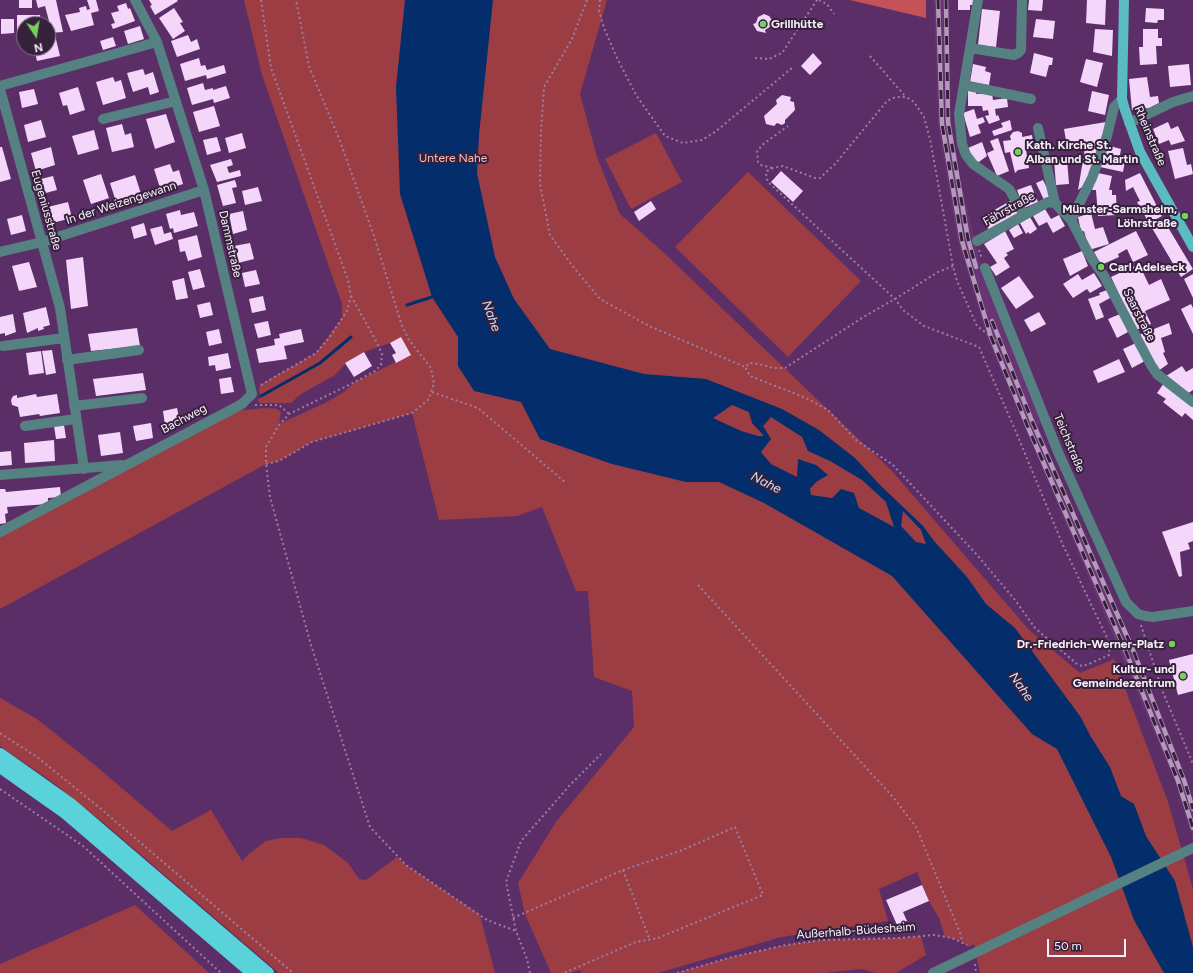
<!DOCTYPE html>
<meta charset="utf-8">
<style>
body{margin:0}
#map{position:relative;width:1193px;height:973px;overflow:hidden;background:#5c2e68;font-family:Figtree,sans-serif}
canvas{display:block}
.north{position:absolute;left:16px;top:16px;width:40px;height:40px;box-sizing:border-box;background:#36213b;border:1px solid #847389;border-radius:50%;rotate:168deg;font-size:11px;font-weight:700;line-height:16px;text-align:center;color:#faeffd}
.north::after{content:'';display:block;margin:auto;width:14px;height:18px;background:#74d25b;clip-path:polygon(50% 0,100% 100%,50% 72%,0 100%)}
.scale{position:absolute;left:1047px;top:939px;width:79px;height:18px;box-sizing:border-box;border:2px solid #faeffd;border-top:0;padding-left:5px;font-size:12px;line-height:14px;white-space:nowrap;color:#faeffd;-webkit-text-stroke:3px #36213b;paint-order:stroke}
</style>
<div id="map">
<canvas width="1193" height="973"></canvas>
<div class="north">N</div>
<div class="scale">50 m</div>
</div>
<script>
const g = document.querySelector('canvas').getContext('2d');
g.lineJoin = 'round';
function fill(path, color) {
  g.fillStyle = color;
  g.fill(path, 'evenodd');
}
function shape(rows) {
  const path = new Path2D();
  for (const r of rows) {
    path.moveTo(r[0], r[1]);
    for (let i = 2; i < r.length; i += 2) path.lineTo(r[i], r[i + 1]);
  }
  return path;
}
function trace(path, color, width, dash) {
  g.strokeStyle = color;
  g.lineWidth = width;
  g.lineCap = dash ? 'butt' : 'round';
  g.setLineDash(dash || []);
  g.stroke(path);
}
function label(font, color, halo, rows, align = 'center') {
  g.font = font + ' Figtree,sans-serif';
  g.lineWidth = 4;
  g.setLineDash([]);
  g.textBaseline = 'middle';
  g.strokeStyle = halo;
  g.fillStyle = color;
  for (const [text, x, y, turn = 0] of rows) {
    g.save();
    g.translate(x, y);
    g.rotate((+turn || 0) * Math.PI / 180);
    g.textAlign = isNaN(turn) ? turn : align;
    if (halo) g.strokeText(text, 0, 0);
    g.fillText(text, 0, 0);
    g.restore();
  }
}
fill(shape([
 [934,0,948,0,951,121,960,178,981,266,1042,423,1038,426,1135,649,1185,778,1193,801,1193,840,1175,782,989,342,958,242,938,125]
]), '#683474');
fill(shape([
 [244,0,607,0,580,94,597,157,620,214,661,250,892,471,1029,630,1080,673,1114,659,1168,802,1193,889,1193,973,980,973,974,944,968,947,962,941,945,937,939,918,929,901,917,872,879,889,888,921,781,937,658,973,581,973,580,970,570,973,551,973,525,914,518,883,556,822,634,727,632,691,594,677,588,591,576,591,542,507,517,516,439,520,412,413,312,442,279,461,266,464,0,609,0,532,109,474,126,471,230,414,243,410,266,408,277,409,281,412,279,424,325,403,344,392,355,382,410,355,390,343,364,352,346,363,335,375,301,394,291,403,260,403,258,400,261,397,259,391,260,385,316,353,342,318,342,304,262,75],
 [656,133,682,182,631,209,605,159],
 [748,172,861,281,788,357,675,247],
 [0,698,37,719,96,766,172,831,211,810,242,861,250,853,266,841,281,838,301,838,324,845,348,863,359,879,366,880,397,857,406,865,480,915,495,973,279,973,105,824,55,784,0,746],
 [135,905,209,973,0,973,0,964],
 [921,936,926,955,896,973,875,973,862,969,824,973,677,973,732,957,786,945,822,940,900,938]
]), '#9c3d43');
fill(shape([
 [850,0,926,0,926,18]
]), '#c55259');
fill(shape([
 [405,0,493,0,479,135,477,173,495,257,514,299,550,349,644,374,706,379,782,409,819,430,855,458,880,485,923,526,934,541,967,577,986,604,1015,628,1080,716,1091,737,1110,767,1121,796,1134,804,1146,836,1175,881,1193,947,1193,973,1164,973,1134,920,1111,857,1057,749,1032,734,892,576,764,503,719,482,686,482,612,464,540,439,521,402,474,391,458,366,458,337,432,297,400,194,396,87],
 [732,405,749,412,752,423,764,436,758,436,741,431,713,418],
 [771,417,802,437,808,451,830,461,862,480,886,502,894,527,859,508,854,493,841,489,832,498,811,495,810,489,816,482,828,475,816,465,798,459,797,477,771,464,761,452,771,439,763,426],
 [903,511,921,530,926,544,916,542,901,526]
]), '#042d6b');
trace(shape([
 [407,305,435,296],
 [261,396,320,363,351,337]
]), '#042d6b', 3);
fill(shape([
 [19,0,32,0,32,8,19,8],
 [36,0,56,0,63,32,48,33,48,24,24,24,24,34,17,35,17,15,40,15,40,22,49,21,45,6,38,8],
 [87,0,96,0,99,11,91,13,94,25,71,31,65,15,80,12,79,8,86,6,87,10,90,9],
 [149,0,177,0,178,1,155,15,150,6,152,5],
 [958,0,973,0,973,5,970,5,970,10,958,10],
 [1029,0,1043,0,1042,11,1028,10],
 [1087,0,1106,0,1105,25,1086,23],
 [126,3,128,9,130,8,135,21,113,29,111,24,115,23,111,13,119,11,117,6],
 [174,8,183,22,180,23,185,31,173,39,159,18],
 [1146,8,1164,9,1164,20,1158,20,1157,23,1145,22],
 [982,9,1000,11,996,47,978,45],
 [764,14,769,16,772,20,771,26,765,30,766,33,757,31,753,24,756,23,758,17],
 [1,19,14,19,14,33,1,34],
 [1036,19,1055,21,1053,39,1033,37],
 [140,26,144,39,128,44,124,31],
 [1095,29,1113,30,1112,56,1093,52],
 [1143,29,1158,29,1158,38,1162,38,1162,46,1156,46,1157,64,1140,65,1139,47,1143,47],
 [55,35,60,56,37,61,34,48,48,48,48,37],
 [188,35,191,42,197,39,200,49,177,57,171,41],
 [113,37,116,46,103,50,100,41],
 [813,53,822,63,810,75,801,66],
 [1034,53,1053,58,1052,65,1049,65,1046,77,1030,73],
 [199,58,201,66,205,65,207,70,224,65,226,73,207,79,206,75,185,81,180,64],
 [1086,59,1103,63,1097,87,1080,82],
 [973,64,986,67,985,71,991,73,989,85,970,82],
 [1189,64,1191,85,1170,87,1168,66],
 [143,69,145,75,153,72,159,92,150,95,148,87,133,92,127,73],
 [113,77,115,82,121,80,126,98,103,105,96,82],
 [1147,77,1150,97,1158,96,1159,103,1149,108,1132,110,1129,79],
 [203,83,205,90,213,88,213,90,226,86,230,98,214,103,213,99,192,105,187,88],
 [78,87,85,110,70,115,67,105,63,106,59,93],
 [34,89,38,104,22,108,19,92],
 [968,90,977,90,976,94,992,93,993,100,1007,98,1008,107,995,109,996,116,998,115,1000,120,989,124,985,116,989,115,988,110,983,111,982,106,968,106],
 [1092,91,1109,95,1105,115,1088,111],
 [782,95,791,97,790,101,794,102,795,110,785,120,785,123,782,125,777,123,774,126,766,124,764,116,777,104,776,100],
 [214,106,220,126,199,132,193,112],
 [974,109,977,119,983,117,985,122,978,125,981,133,970,137,963,113],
 [166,114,175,142,155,149,146,119],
 [41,120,46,137,28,142,24,125],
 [1010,120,1012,130,994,136,992,131,1003,127,1001,123],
 [1106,122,1103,139,1085,185,1078,190,1086,142,1067,146,1064,129],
 [1168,122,1171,129,1178,126,1185,141,1171,145,1169,140,1159,144,1153,129],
 [122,124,125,135,131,133,134,147,112,152,106,128],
 [94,130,99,149,78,155,72,136],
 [1018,131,1022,133,1022,137,1032,135,1034,148,1026,150,1029,168,1018,170,1015,173,1010,152,1005,153,1003,141,1011,140,1010,136,1013,132],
 [242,133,246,148,229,153,225,138],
 [217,137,221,151,207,155,203,140],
 [998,138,1009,171,997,176,987,153,994,150,990,141],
 [982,142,987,156,976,164,968,148],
 [1106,145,1121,149,1120,155,1123,155,1122,160,1125,161,1123,172,1100,167],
 [0,147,2,147,11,179,0,182],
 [51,147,55,165,36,171,31,153],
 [1183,148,1187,165,1191,164,1193,174,1175,179,1168,151],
 [231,159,233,165,227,167,229,173,240,170,241,176,217,182,210,165],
 [1067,159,1069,184,1056,185,1054,160],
 [170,164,173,172,179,170,183,184,161,191,154,169],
 [781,171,803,191,793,202,771,182],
 [1098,173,1112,176,1109,190,1112,190,1112,195,1116,195,1117,215,1098,216,1096,190,1092,190],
 [1140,173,1162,216,1149,223,1137,202,1140,201,1133,187,1126,191,1125,180],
 [101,174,109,198,91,204,83,180],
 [135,175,142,197,117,205,110,183],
 [53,176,57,190,42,194,37,180],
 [235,180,237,187,232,188,236,203,223,206,217,185],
 [1043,180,1051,196,1044,200,1036,183],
 [1031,185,1038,202,1024,208,1017,190],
 [258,187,262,201,245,205,242,191],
 [1012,200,1019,214,989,230,982,217],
 [651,201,656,209,639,221,634,212],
 [68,202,72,218,52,223,48,207],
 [1045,209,1051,219,1059,215,1065,226,1053,233,1047,222,1039,226,1033,216],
 [180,210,181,215,194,212,198,226,174,233,173,228,170,229,166,214],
 [243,211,247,230,233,234,229,214],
 [1091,213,1095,229,1103,227,1109,244,1089,250,1084,231,1081,232,1078,217],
 [22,215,26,231,11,235,7,219],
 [1030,217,1037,229,1030,234,1028,232,1026,234,1020,223],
 [1163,219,1193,269,1181,277,1149,223],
 [144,223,147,235,134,239,131,227],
 [1018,224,1023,233,1014,238,1009,230],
 [162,226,164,234,171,232,173,239,155,245,150,229],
 [1005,231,1014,249,1006,253,1008,255,1004,258,1010,267,996,276,990,267,997,263,984,244],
 [1136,231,1148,255,1133,262,1127,249,1118,254,1119,257,1101,265,1094,252],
 [197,235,202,257,188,261,185,251,180,252,178,240],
 [250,243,254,259,238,263,234,246],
 [1082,251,1088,266,1070,276,1063,259],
 [83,257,88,306,71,309,66,260],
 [29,262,37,287,19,291,12,266],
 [1139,264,1149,285,1161,279,1170,300,1145,311,1151,324,1136,330,1111,277],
 [200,269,205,287,193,290,188,272],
 [256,270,260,284,245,287,242,273],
 [1094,273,1102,286,1090,293,1087,289,1073,298,1063,284,1078,274,1082,280],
 [1193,274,1193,298,1184,279],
 [1019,276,1034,297,1016,309,1001,288],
 [184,278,188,298,176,300,172,281],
 [1107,290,1110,298,1099,304,1104,317,1096,320,1088,299,1100,295,1099,293],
 [263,296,266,310,252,313,249,299],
 [210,302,213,315,200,318,197,305],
 [1191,304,1193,308,1193,334,1181,309],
 [46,307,50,325,43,327,44,329,38,331,38,328,27,333,23,313],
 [1039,312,1046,324,1031,332,1024,320],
 [13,314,16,332,5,336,5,333,0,334,0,317],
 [1120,314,1128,332,1117,338,1108,319],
 [268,321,271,335,258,338,254,324],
 [1169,323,1172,334,1161,338,1165,352,1163,353,1168,364,1158,371,1139,335],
 [137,328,140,346,91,351,88,334],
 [219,329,222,343,209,346,206,332],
 [301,329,304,342,284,346,287,359,259,363,256,349,275,345,274,339,280,338,279,334],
 [401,337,411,355,396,363,392,355,396,353,390,343],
 [1136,343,1145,361,1132,368,1123,349],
 [52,350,56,373,46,375,42,351],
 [41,351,44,373,29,375,26,353],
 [364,352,372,366,354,377,345,363],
 [228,353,231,368,216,371,215,365,209,366,208,357],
 [1119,359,1125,372,1098,383,1093,371],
 [1182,366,1186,372,1193,368,1193,390,1187,394,1166,376],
 [143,373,146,390,96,396,93,379],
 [231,377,234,392,221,394,219,379],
 [1164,383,1193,407,1193,420,1185,413,1182,417,1163,402,1166,399,1157,393],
 [36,394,37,397,57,394,60,413,40,416,39,414,20,417,18,407,12,405,11,400,13,396,17,395,17,398],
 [177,408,180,422,165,425,163,411],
 [151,423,153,438,136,441,133,426],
 [64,425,66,438,56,439,54,426],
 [120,432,123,453,101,456,98,435],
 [54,440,55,461,25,463,24,443],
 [11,451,12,465,0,466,0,452],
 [60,487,61,497,48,498,48,504,7,507,8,513,5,514,6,523,0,524,0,489,5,489,6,492],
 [1193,522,1193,541,1188,543,1190,549,1180,552,1182,576,1179,577,1162,532],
 [1193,654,1193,691,1178,695,1169,660],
 [922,885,929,901,903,912,907,921,897,925,886,900]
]), '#f4d6fb');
trace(shape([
 [587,0,572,39,544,87,541,132,540,184,550,235,574,268,600,299,649,326,745,367],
 [600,0,599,11,604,28,617,58,636,95,665,136,683,143,702,140,715,132,792,68],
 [819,0,827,4,834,14],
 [870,56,906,97],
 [755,58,769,59,782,53,817,0],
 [772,168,761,165,758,162,757,152,762,145,788,126],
 [979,250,982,259],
 [953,266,938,272,895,299,865,316,785,368,774,368,759,364,750,363,745,367,750,376,806,398,828,410,856,440,893,465,978,556,1015,600,1035,628,1077,664,1082,666,1089,664,1109,655,1110,644,1062,543,1016,432,979,347,924,326,903,310,895,299,768,182,766,176,767,171,773,168,783,166,815,178,820,178,835,164,887,101,896,97,906,97,914,102,924,117,930,139,953,266,957,281,977,326,1006,348],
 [351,296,376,341,382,354,381,365,375,371,355,382,289,414,279,425,266,447,266,464,270,497,311,645,370,827,406,865,487,920,516,931],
 [261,385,316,353,329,338,347,311,351,296,348,280,271,68,261,0],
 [432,392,478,408,566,483],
 [255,405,279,405,289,414],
 [266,464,279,461,312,442,412,413,428,400,434,384,431,368,409,340,402,326,374,236,340,141,309,66,296,0],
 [698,585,893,797,916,827,961,935,962,941],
 [1141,625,1162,690,1193,764],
 [0,733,37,757,100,808,293,973],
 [0,789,83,846,221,973],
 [623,870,649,938],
 [513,918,623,870,680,851,735,827,763,895,658,938,636,942,564,973],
 [975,964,976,973],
 [530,973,527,959,516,931,506,882,521,841,571,784,601,754],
 [677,973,732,957,786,945,822,940,900,938,934,935,952,938,967,945]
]), '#9d7da5', 2, [2, 3]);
trace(shape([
 [978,0,959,114,962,144,966,155,973,164,1009,189,1024,215],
 [970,48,1014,55,1018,53,1021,50,1022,0],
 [964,85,1031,99],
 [0,86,157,42],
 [0,89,60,308,84,469],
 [1122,99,1114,107,1107,136,1092,178,1071,220,1090,256,1104,276,1151,365,1157,374,1193,402],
 [103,119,176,101],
 [1129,123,1173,102,1193,96],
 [1038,128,1055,203],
 [977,241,1048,202,1055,203,1071,220],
 [0,252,42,242,204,190],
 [985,268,1058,452,1126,602,1138,614,1145,616,1153,617,1193,611],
 [3,346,64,338],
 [67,360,139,350],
 [74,406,142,398],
 [25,426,76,419],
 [0,475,122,465],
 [0,532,242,404,252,394,204,190,157,42,135,0],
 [933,973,1193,848]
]), '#558183', 10);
trace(shape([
 [1124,0,1122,99,1125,110,1140,152,1193,247]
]), '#5abcc1', 10);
trace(shape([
 [0,754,72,805,268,973],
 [0,767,64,812,252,973]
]), '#59d3d9', 12);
const rail = shape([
 [938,0,942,124,962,241,991,337,1027,425,1126,652,1178,781,1193,828],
 [946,0,948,122,968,239,976,267],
 [992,321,1032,421,1133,650,1184,780,1193,809]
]);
trace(rail, '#b499bb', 4.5);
trace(rail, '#36213b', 3, [9]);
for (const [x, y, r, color] of [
 [763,24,4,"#74d25b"],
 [1018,152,4,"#74d25b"],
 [1185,216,4,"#74d25b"],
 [1101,267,4,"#74d25b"],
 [1172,644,4,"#74d25b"],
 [1183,676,4,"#74d25b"]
]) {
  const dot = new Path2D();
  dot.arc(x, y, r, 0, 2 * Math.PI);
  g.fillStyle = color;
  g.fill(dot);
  trace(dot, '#36213b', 1.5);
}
label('bold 12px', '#faeffd', '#36213b', [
 ["Grillhütte",771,24],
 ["Kath. Kirche St.",1026,145],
 ["Alban und St. Martin",1026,159],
 ["Münster-Sarmsheim,",1177,209,"right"],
 ["Löhrstraße",1177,223,"right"],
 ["Carl Adelseck",1109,267],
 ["Dr.-Friedrich-Werner-Platz",1164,644,"right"],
 ["Kultur- und",1175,669,"right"],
 ["Gemeindezentrum",1175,683,"right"]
], 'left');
label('12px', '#faeffd', '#36213b', [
 ["Rheinstraße",1150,136,67],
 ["In der Weizengewann",121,203,-18],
 ["Fährstraße",1009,209,-29],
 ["Eugeniusstraße",46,210,74],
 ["Dammstraße",230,244,77],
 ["Saarstraße",1139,315,63],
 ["Bachweg",184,419,-28],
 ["Teichstraße",1069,443,67],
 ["Außerhalb-Büdesheim",856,931,-4]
]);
label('12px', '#fcbfbe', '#36213b', [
 ["Untere Nahe",453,158]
]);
label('italic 13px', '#d1e0f7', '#36213b', [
 ["Nahe",491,316,70],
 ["Nahe",766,483,27],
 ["Nahe",1021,687,55]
]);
</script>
